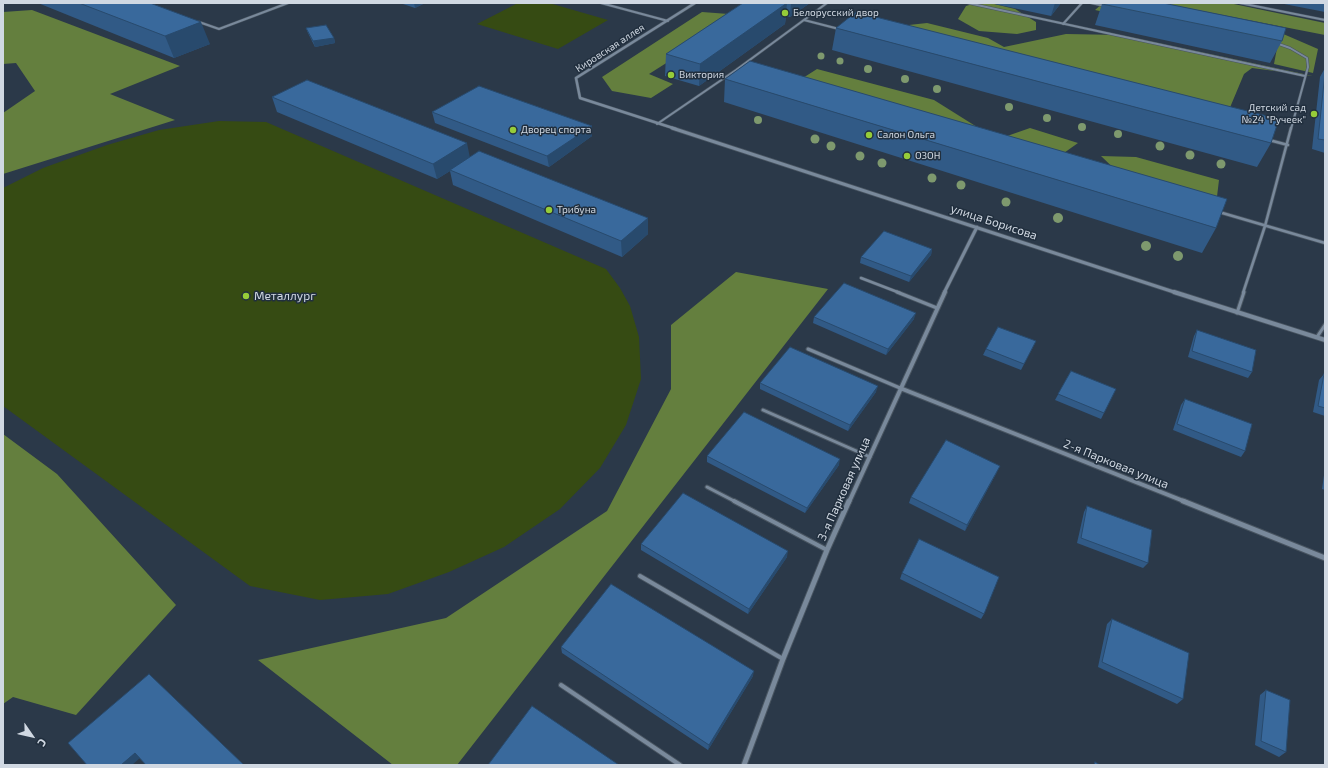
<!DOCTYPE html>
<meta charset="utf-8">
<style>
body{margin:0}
#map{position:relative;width:1328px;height:768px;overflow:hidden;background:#2b3949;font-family:"Exo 2",sans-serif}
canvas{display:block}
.frame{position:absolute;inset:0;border:4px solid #d0d8e2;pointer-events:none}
.north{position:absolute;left:12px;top:716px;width:40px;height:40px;-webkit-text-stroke:3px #212f3e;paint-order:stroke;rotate:124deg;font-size:11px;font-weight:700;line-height:16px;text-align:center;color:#d0d8e2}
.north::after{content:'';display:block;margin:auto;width:14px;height:18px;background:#d0d8e2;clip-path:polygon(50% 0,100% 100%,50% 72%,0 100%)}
</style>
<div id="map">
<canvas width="1328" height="768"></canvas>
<div class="frame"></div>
<div class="north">С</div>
</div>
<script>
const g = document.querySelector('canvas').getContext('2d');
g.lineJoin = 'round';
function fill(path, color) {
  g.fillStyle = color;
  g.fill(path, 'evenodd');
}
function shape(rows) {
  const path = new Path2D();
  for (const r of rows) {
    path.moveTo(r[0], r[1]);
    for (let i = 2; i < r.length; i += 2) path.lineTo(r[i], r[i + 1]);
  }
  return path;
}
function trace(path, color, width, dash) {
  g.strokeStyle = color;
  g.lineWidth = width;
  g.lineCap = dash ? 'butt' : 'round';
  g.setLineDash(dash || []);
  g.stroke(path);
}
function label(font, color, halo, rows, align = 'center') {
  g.font = font + ' "Exo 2",sans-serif';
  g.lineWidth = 3;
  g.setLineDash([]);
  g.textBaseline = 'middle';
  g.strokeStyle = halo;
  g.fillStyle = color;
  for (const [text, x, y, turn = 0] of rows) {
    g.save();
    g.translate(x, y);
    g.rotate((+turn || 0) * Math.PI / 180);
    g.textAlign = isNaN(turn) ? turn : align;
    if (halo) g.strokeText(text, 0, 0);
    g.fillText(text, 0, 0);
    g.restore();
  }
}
fill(shape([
 [518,3,549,3,608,20,558,49,477,24],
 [219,121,266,122,606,269,620,288,630,306,639,337,641,379,626,425,600,468,560,509,504,547,449,572,388,594,320,600,250,586,3,406,3,188,43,168,107,145,159,130]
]), '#364b13');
fill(shape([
 [976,3,990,3,1015,9,1036,22,1036,30,1017,34,979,31,958,19,966,6],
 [1103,3,1158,3,1281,33,1318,49,1313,73,1274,64,1277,48,1095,10],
 [1161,3,1229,3,1325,23,1325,35],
 [32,10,180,66,110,94,175,120,3,174,3,113,35,91,16,63,3,64,3,12],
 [702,12,742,15,649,74,673,84,651,98,612,91,602,77],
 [927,23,988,38,1004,47,1066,34,1121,35,1313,76,1252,68,1244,74,1226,117,854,31],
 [817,69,934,100,985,132,795,83],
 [1030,128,1078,143,1054,160,990,142],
 [1101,156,1136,157,1219,180,1216,205,1126,180],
 [736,272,828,289,457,765,393,765,258,660,446,618,607,511,671,389,671,325],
 [3,434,57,474,176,605,76,715,13,697,3,704]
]), '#647f3e');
const serviceFar3 = shape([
 [601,3,668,21],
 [968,3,1305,76],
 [1091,3,1105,6],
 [1240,3,1325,20],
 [804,20,839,29],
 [199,22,219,29,288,3],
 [1063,24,1082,3],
 [1276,43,1290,48,1307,58,1308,67,1291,129],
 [657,124,736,70,827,3]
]);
const serviceFar2 = shape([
 [1269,140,1288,145],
 [1219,212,1325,243],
 [861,278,900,293],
 [1243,293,1265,226,1291,128]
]);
const serviceFar1 = shape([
 [897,292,937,308],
 [1237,313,1244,292],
 [1317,337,1325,325],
 [808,349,900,388],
 [763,410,870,457],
 [707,487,736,502]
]);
const service = shape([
 [734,501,827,550],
 [640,576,783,659],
 [561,685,680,765]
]);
const minorFar3 = shape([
 [676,129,580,98,576,78,695,3]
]);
const minorFar2 = shape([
 [672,128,1177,293],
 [944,293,977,227]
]);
const minorFar1 = shape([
 [1174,292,1325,340],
 [900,388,1186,502],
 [849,502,945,292]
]);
const minor = shape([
 [1183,501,1325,558],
 [744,765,783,659,827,550,849,501]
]);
trace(serviceFar3, '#485460', 3);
trace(serviceFar2, '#485460', 4);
trace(serviceFar1, '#485460', 5);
trace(service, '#485460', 6);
trace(minorFar3, '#485460', 3.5);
trace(minorFar2, '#485460', 4.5);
trace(minorFar1, '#485460', 6);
trace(minor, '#485460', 7);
trace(serviceFar3, '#79899b', 2);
trace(serviceFar2, '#79899b', 2.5);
trace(serviceFar1, '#79899b', 3);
trace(service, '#79899b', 4);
trace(minorFar3, '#79899b', 2.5);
trace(minorFar2, '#79899b', 3);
trace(minorFar1, '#79899b', 4);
trace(minor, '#79899b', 5);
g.fillStyle = '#7e996e';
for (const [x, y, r] of [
 [821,56,3.5],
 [840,61,3.5],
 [868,69,4],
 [905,79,4],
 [937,89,4],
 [1009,107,4],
 [1047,118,4],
 [758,120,4],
 [1082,127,4],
 [1118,134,4],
 [815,139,4.5],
 [831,146,4.5],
 [1160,146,4.5],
 [1190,155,4.5],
 [860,156,4.5],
 [882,163,4.5],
 [1221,164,4.5],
 [932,178,4.5],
 [961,185,4.5],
 [1006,202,4.5],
 [1058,218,5],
 [1146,246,5],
 [1178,256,5]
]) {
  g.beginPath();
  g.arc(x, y, r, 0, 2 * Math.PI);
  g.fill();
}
fill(shape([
 [38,3,150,3,210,44,174,58],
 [400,3,425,3,415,8],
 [743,3,810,3,790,17,786,16,785,24,699,86,665,76,666,54],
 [990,3,1061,3,1051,16],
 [1279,3,1325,3,1325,12],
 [1102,4,1282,41,1270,63,1095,25],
 [306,28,334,38,335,43,315,47,308,33],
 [836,28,1271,143,1257,167,832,50],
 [1325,68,1325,153,1312,149,1320,77],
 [725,79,1216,228,1202,253,724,102],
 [272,97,470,157,648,218,648,234,622,257,453,185,450,171,437,179,277,112],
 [432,112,592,126,592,136,549,167,435,123],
 [932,249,931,255,909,282,860,263,861,257],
 [814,317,914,319,886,355,813,323],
 [1197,330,1252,372,1248,378,1188,357,1194,336],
 [1033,347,1021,370,983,355,986,349],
 [1071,371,1104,413,1101,419,1055,400],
 [1324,374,1325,374,1325,416,1313,412,1319,380],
 [760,383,876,392,848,431,760,389],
 [1185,399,1245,451,1241,457,1173,430,1181,405],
 [707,456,839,465,805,513,707,462],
 [1325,468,1325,490,1322,489],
 [997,472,965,531,909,503,911,497],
 [1087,506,1148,563,1143,568,1077,543,1084,512],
 [641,544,787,557,748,614,641,550],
 [902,573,984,614,981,619,900,579],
 [1112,619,1183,699,1177,704,1098,667,1107,624],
 [561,647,753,676,708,750,562,653],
 [1266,690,1286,752,1279,757,1255,745,1260,695]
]), '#315a86');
fill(shape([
 [414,3,425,3,415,8],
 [787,3,785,24,699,86,700,64],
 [791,3,810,3,790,17],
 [1055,3,1061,3,1051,16],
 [201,22,210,44,174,58,165,36],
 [334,38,335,43,315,47,313,41],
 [592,126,592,136,549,167,547,156],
 [467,143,470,158,450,170,450,171,437,179,433,164],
 [648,218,648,234,622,257,621,241],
 [932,249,931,255,909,282,911,276],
 [916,313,914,319,886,355,888,349],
 [878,386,876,392,848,431,850,425],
 [840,459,839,465,805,513,807,508],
 [1000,466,997,472,965,531,967,525],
 [788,551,787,557,748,614,749,609],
 [754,671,753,676,708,750,709,745],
 [135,753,140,758,132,765,121,765]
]), '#284a6d');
const building = shape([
 [79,3,150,3,201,22,165,36,79,3],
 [743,3,787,3,700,64,666,54,743,3],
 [1103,3,1163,3,1286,28,1282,41,1102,4,1103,3],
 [856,12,1279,119,1271,143,836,28,856,12],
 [326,25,334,38,313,41,306,28,326,25],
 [750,61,1227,199,1216,228,725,79,750,61],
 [1325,73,1325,140,1318,139,1325,73],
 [307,80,467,143,433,164,272,97,307,80],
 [479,86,592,126,547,156,432,112,479,86],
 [479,151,648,218,621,241,450,170,479,151],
 [884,231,932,249,911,276,861,257,884,231],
 [844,283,916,313,888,349,814,317,844,283],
 [998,327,1036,341,1024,364,986,349,998,327],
 [1197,330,1256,350,1252,372,1192,351,1197,330],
 [790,347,878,386,850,425,760,383,790,347],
 [1071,371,1116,389,1104,413,1058,394,1071,371],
 [1324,374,1325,374,1325,408,1318,406,1324,374],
 [1185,399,1252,424,1245,451,1177,424,1185,399],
 [744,412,840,459,807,508,707,456,744,412],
 [946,440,1000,466,967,525,911,497,946,440],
 [683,493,788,551,749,609,641,544,683,493],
 [1087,506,1152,530,1148,563,1081,538,1087,506],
 [919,539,999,577,984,614,902,573,919,539],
 [611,584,754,671,709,745,561,647,611,584],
 [1112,619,1189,653,1183,699,1102,662,1112,619],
 [149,674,244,765,146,765,135,753,121,765,87,765,68,743,149,674],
 [1266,690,1290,700,1286,752,1261,741,1266,690],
 [532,706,619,765,488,765,532,706],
 [1095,762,1100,765,1094,765,1095,762]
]);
fill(building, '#39699c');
trace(building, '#284a6d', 1);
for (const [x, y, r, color] of [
 [785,13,4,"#96cc39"],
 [671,75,4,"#96cc39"],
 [1314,114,4,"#96cc39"],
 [513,130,4,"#96cc39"],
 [869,135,4,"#96cc39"],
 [907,156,4,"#96cc39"],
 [549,210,4,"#96cc39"],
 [246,296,4,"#96cc39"]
]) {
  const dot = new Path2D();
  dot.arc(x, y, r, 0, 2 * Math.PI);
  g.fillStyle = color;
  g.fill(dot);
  trace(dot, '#212f3e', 1.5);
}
label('10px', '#d0d8e2', '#212f3e', [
 ["Белорусский двор",793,13],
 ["Виктория",679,75],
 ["Детский сад",1306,108,"right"],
 ["№24 \"Ручеек\"",1306,120,"right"],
 ["Дворец спорта",521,130],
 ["Салон Ольга",877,135],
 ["ОЗОН",915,156],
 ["Трибуна",557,210]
], 'left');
label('10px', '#d0d8e2', '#212f3e', [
 ["Кировская аллея",610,48,-33]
]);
label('12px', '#d0d8e2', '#212f3e', [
 ["улица Борисова",994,222,18],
 ["2-я Парковая улица",1116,464,22],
 ["3-я Парковая улица",844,489,-66]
]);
label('12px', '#d0d8e2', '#212f3e', [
 ["Металлург",254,296]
], 'left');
</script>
